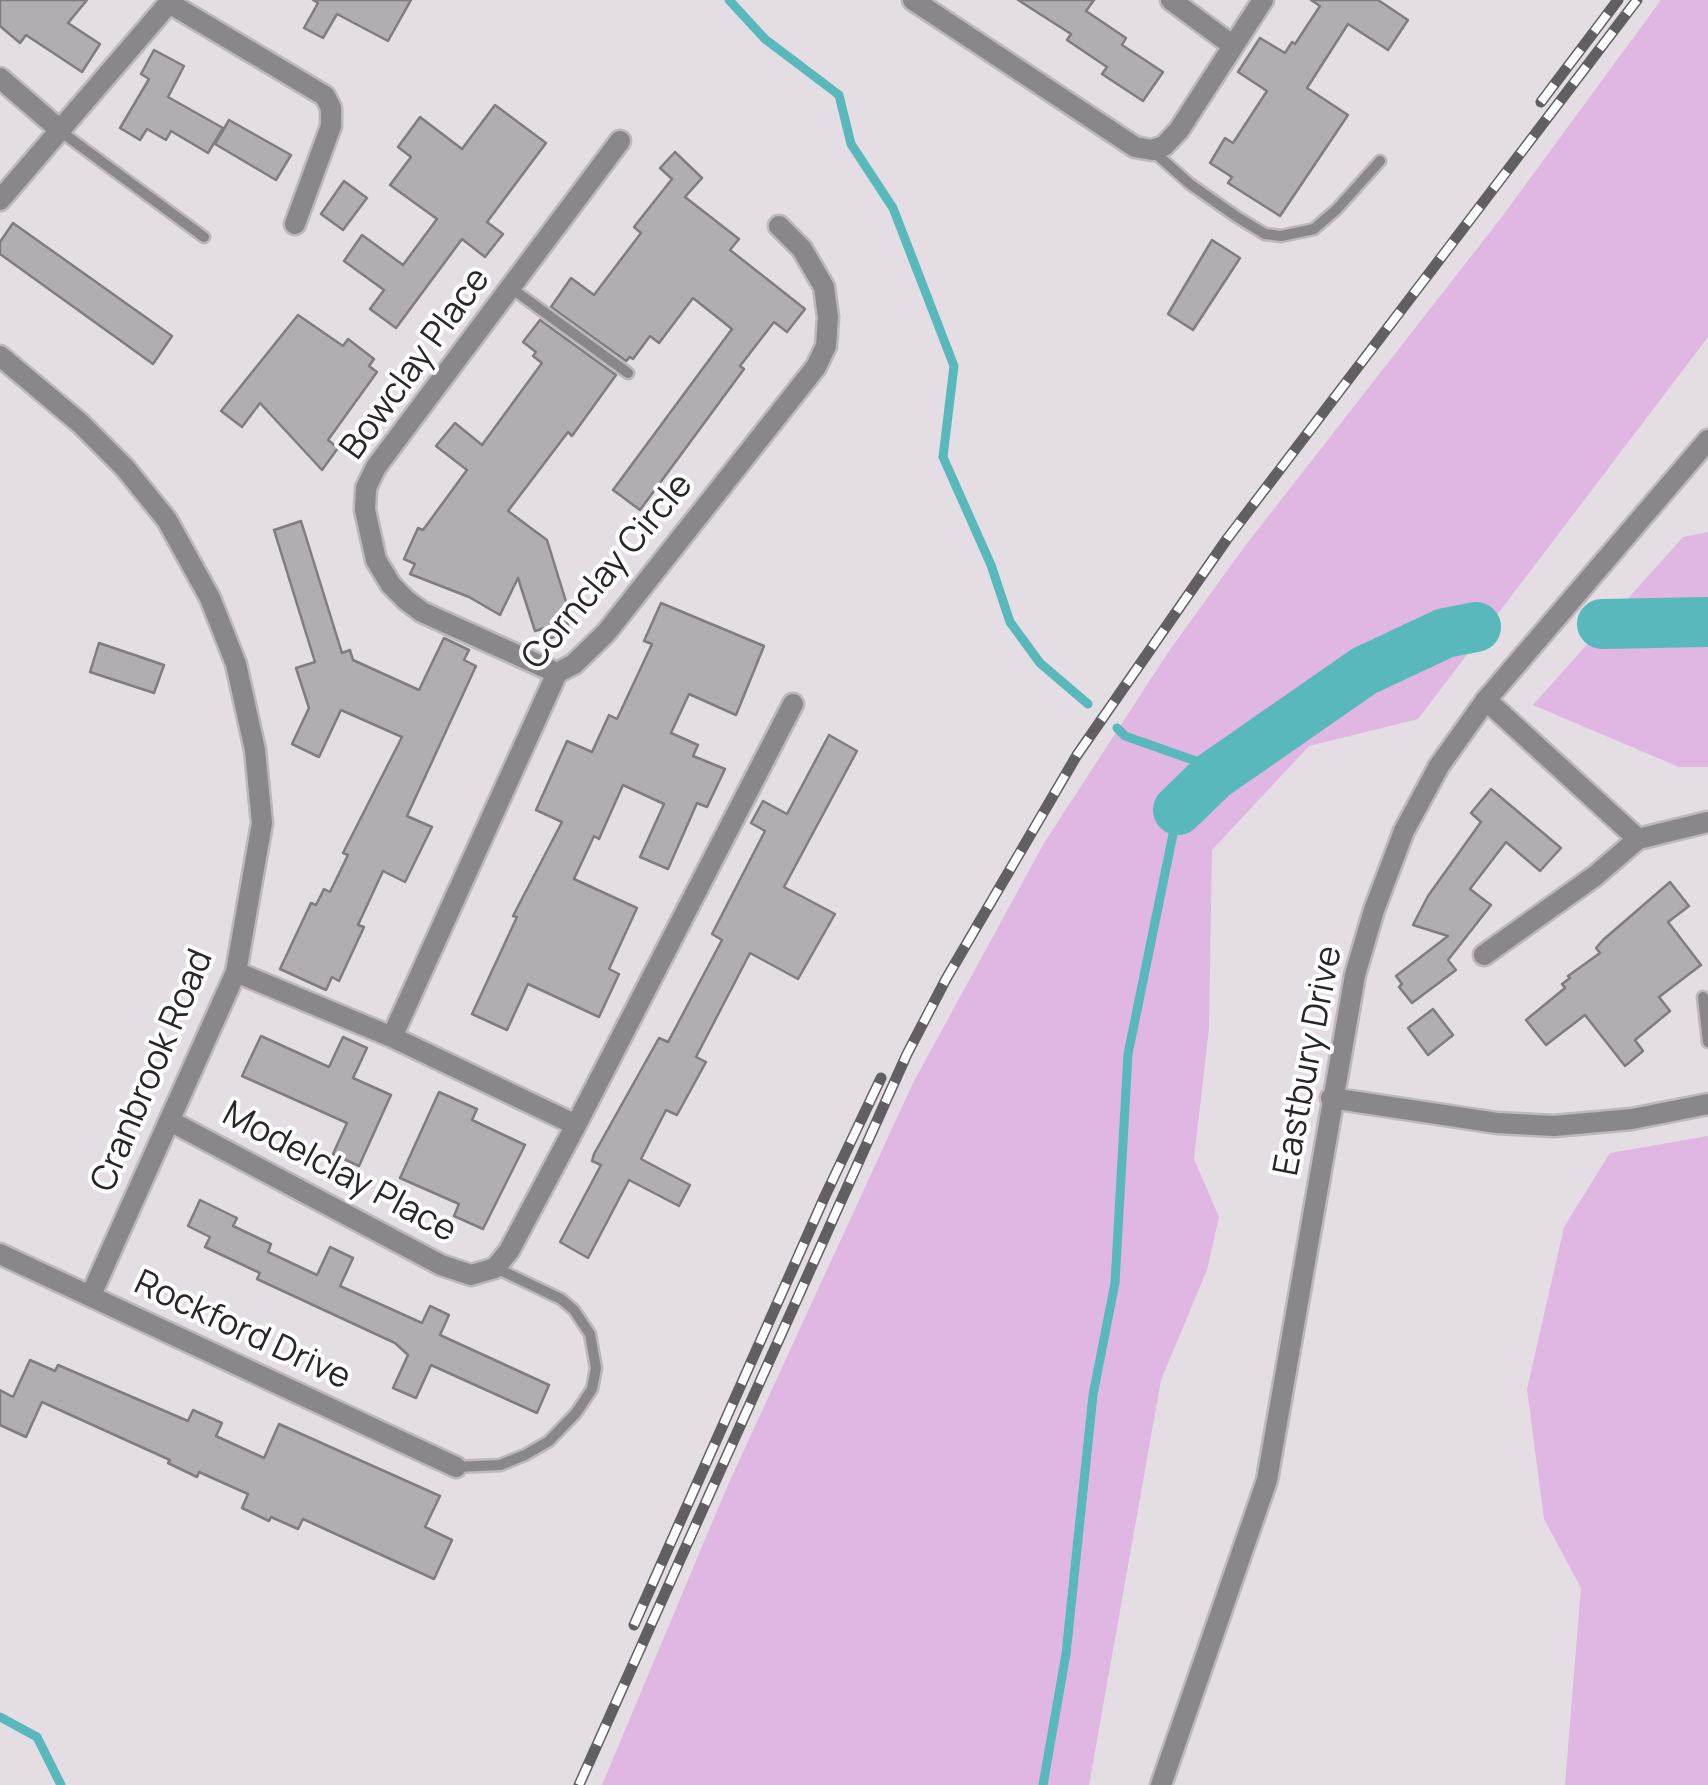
<!DOCTYPE html>
<style>
body{margin:0}
canvas{display:block;background:#e4dde4}
</style>
<canvas width="1708" height="1785"></canvas>
<script>
const g = document.querySelector('canvas').getContext('2d');
g.lineJoin = 'round';
function fill(path, color) {
  g.fillStyle = color;
  g.fill(path, 'evenodd');
}
function shape(rows) {
  const path = new Path2D();
  for (const r of rows) {
    path.moveTo(r[0], r[1]);
    for (let i = 2; i < r.length; i += 2) path.lineTo(r[i], r[i + 1]);
  }
  return path;
}
function trace(path, color, width, dash) {
  g.strokeStyle = color;
  g.lineWidth = width;
  g.lineCap = dash ? 'butt' : 'round';
  g.setLineDash(dash || []);
  g.stroke(path);
}
function label(font, color, halo, rows, align = 'center') {
  g.font = font + ' Manrope,sans-serif';
  g.lineWidth = 8;
  g.setLineDash([]);
  g.textBaseline = 'middle';
  g.strokeStyle = halo;
  g.fillStyle = color;
  for (const [text, x, y, turn = 0] of rows) {
    g.save();
    g.translate(x, y);
    g.rotate((+turn || 0) * Math.PI / 180);
    g.textAlign = isNaN(turn) ? turn : align;
    if (halo) g.strokeText(text, 0, 0);
    g.fillText(text, 0, 0);
    g.restore();
  }
}
fill(shape([
 [1661,0,1708,0,1708,337,1418,719,1309,746,1212,850,1209,1028,1194,1159,1219,1217,1207,1270,1161,1380,1089,1785,602,1785,727,1487,913,1083,1044,843,1169,651,1245,546,1501,218],
 [1708,532,1708,767,1679,767,1533,705,1683,537],
 [1708,1136,1708,1785,1565,1785,1581,1588,1544,1519,1527,1389,1564,1227,1610,1153]
]), '#e0b6e3');
trace(shape([
 [729,0,765,39,839,95,851,144,893,208,954,366,943,457,991,565,1010,622,1040,663,1088,704],
 [1117,728,1125,736,1210,766,1223,768],
 [0,1717,37,1737,61,1785],
 [1043,1785,1066,1654,1093,1395,1115,1283,1128,1054,1178,810]
]), '#58b8bb', 9);
trace(shape([
 [1602,624,1708,622],
 [1178,810,1213,776,1364,671,1445,633,1476,627]
]), '#58b8bb', 50);
const building = shape([
 [0,0,87,0,68,23,100,44,82,72,26,35,20,43,0,26,0,0],
 [313,0,411,0,388,41,337,14,323,38,304,28,318,3,313,0],
 [1018,0,1094,0,1086,11,1126,38,1122,45,1163,72,1143,101,1102,74,1107,67,1067,40,1071,34,1018,0],
 [1311,0,1378,0,1408,20,1388,50,1348,24,1307,88,1348,115,1280,216,1228,183,1232,177,1210,163,1225,138,1233,143,1267,91,1238,72,1260,38,1285,53,1292,42,1295,44,1320,6,1311,0],
 [154,50,184,66,168,97,223,128,208,153,171,131,166,140,147,129,140,140,120,128,149,79,141,74,154,50],
 [495,105,546,143,487,222,503,234,485,257,462,239,396,328,370,309,384,290,344,261,362,235,403,265,437,219,390,185,411,157,398,147,420,117,462,149,495,105],
 [229,120,291,155,276,180,215,144,229,120],
 [675,152,702,178,685,197,739,239,730,250,805,309,787,332,774,322,740,366,744,369,640,510,613,490,732,329,693,298,659,343,650,336,633,359,630,357,626,361,551,307,571,278,594,295,641,233,634,227,672,179,660,168,675,152],
 [344,181,367,198,343,230,321,214,344,181],
 [13,223,172,336,153,364,0,254,0,242,13,223],
 [1212,240,1240,258,1193,330,1168,314,1212,240],
 [298,315,343,346,348,339,374,359,369,366,377,372,328,440,338,448,322,470,260,403,242,427,221,411,298,315],
 [540,320,616,375,572,436,568,432,508,511,547,540,572,621,567,622,570,632,548,639,545,628,535,631,518,578,500,615,469,597,410,574,415,564,404,559,418,528,423,530,467,470,436,446,455,423,482,445,542,363,533,356,536,352,523,342,540,320],
 [301,521,342,653,350,650,353,660,419,690,444,638,469,650,464,660,476,666,407,816,432,827,405,882,383,871,358,925,364,927,339,981,332,977,326,990,280,969,311,903,316,905,324,889,330,892,348,855,343,853,402,737,341,710,319,757,292,744,309,708,296,668,315,662,274,530,301,521],
 [661,603,764,646,736,715,689,694,671,733,698,745,693,756,725,769,707,807,697,803,668,869,640,857,664,804,623,785,599,839,594,836,574,879,637,908,609,969,619,974,599,1017,528,984,507,1030,472,1014,517,917,513,916,562,822,536,810,567,741,592,752,609,715,617,719,652,644,644,641,661,603],
 [99,643,164,665,154,693,90,672,99,643],
 [829,735,857,751,784,887,835,914,798,979,750,953,696,1057,706,1062,677,1115,666,1110,641,1159,690,1185,679,1206,629,1180,588,1258,560,1242,601,1165,592,1161,594,1154,659,1038,668,1042,722,940,712,934,765,831,751,823,763,801,787,814,829,735],
 [1491,789,1561,848,1540,871,1506,842,1470,889,1491,905,1448,960,1456,970,1412,1003,1399,987,1402,984,1396,976,1448,936,1413,925,1428,896,1481,822,1471,813,1491,789],
 [1670,882,1689,906,1668,922,1701,965,1659,997,1670,1011,1635,1040,1643,1051,1625,1066,1585,1015,1546,1045,1526,1020,1565,988,1562,984,1570,978,1568,976,1600,953,1596,948,1603,940,1670,882],
 [1433,1009,1453,1035,1428,1055,1408,1028,1433,1009],
 [261,1036,329,1067,343,1037,367,1048,353,1078,391,1095,359,1166,333,1154,347,1123,242,1076,261,1036],
 [439,1092,477,1109,472,1120,525,1145,483,1229,454,1216,459,1204,400,1178,439,1092],
 [200,1200,237,1218,233,1226,271,1244,268,1252,317,1275,330,1247,353,1258,340,1286,422,1323,430,1306,449,1315,440,1335,549,1385,537,1413,431,1365,416,1398,393,1388,408,1355,395,1343,257,1279,260,1273,205,1247,210,1237,188,1226,200,1200],
 [30,1360,55,1371,58,1365,188,1421,193,1410,222,1423,216,1436,264,1458,279,1424,440,1496,425,1527,452,1540,434,1579,303,1519,298,1529,271,1517,269,1521,242,1508,248,1494,199,1472,197,1477,168,1463,170,1460,42,1402,26,1437,0,1425,0,1390,13,1397,30,1360]
]);
fill(building, '#b2acb3');
trace(building, '#817c82', 2.5);
const service = shape([
 [60,131,204,237],
 [1154,152,1190,184,1237,217,1265,234,1281,236,1314,229,1337,209,1380,161],
 [511,288,628,373],
 [1703,997,1708,1042],
 [456,1467,500,1465,525,1455,549,1441,576,1413,592,1389,596,1368,590,1334,574,1310,561,1299,496,1268]
]);
const minor = shape([
 [913,0,1135,147,1152,150,1164,146,1179,130,1263,0],
 [1171,0,1232,45],
 [169,3,325,96,331,108,331,126,295,224],
 [0,78,60,130],
 [0,200,169,3,168,0],
 [0,356,80,423,125,468,167,520,210,598,236,664,255,750,262,823,236,972,91,1295],
 [557,673,422,612,406,600,391,585,376,560,365,510,366,488,376,467,620,141],
 [1486,700,1638,839],
 [1484,955,1595,876,1638,839,1708,822],
 [236,972,392,1037,576,1125],
 [392,1037,557,673,574,664,606,633,816,367,826,346,828,317,824,287,802,249,779,226],
 [170,1121,441,1265,471,1275,495,1268,509,1251,576,1125,793,704],
 [0,1254,456,1467]
]);
const tertiary = shape([
 [1331,1098,1497,1123,1554,1126,1632,1119,1708,1104],
 [1161,1785,1267,1480,1355,975,1374,910,1404,831,1439,766,1486,700,1708,440]
]);
trace(service, '#beb8be', 15);
trace(minor, '#beb8be', 25);
trace(tertiary, '#beb8be', 25);
trace(service, '#8a878a', 10);
trace(minor, '#8a878a', 20);
trace(tertiary, '#8a878a', 20);
const rail = shape([
 [1541,102,1618,0],
 [634,1625,825,1196,881,1078],
 [579,1785,907,1054,946,979,1077,755,1227,539,1637,0]
]);
trace(rail, '#625f62', 11);
trace(rail, '#fff', 8, [22]);
label('35px', '#282628', '#fff', [
 ["Bowclay Place",416,364,-54],
 ["Cornclay Circle",608,572,-50],
 ["Eastbury Drive",1309,1061,-79],
 ["Cranbrook Road",153,1071,-67],
 ["Modelclay Place",339,1173,28],
 ["Rockford Drive",242,1331,25]
]);
</script>
